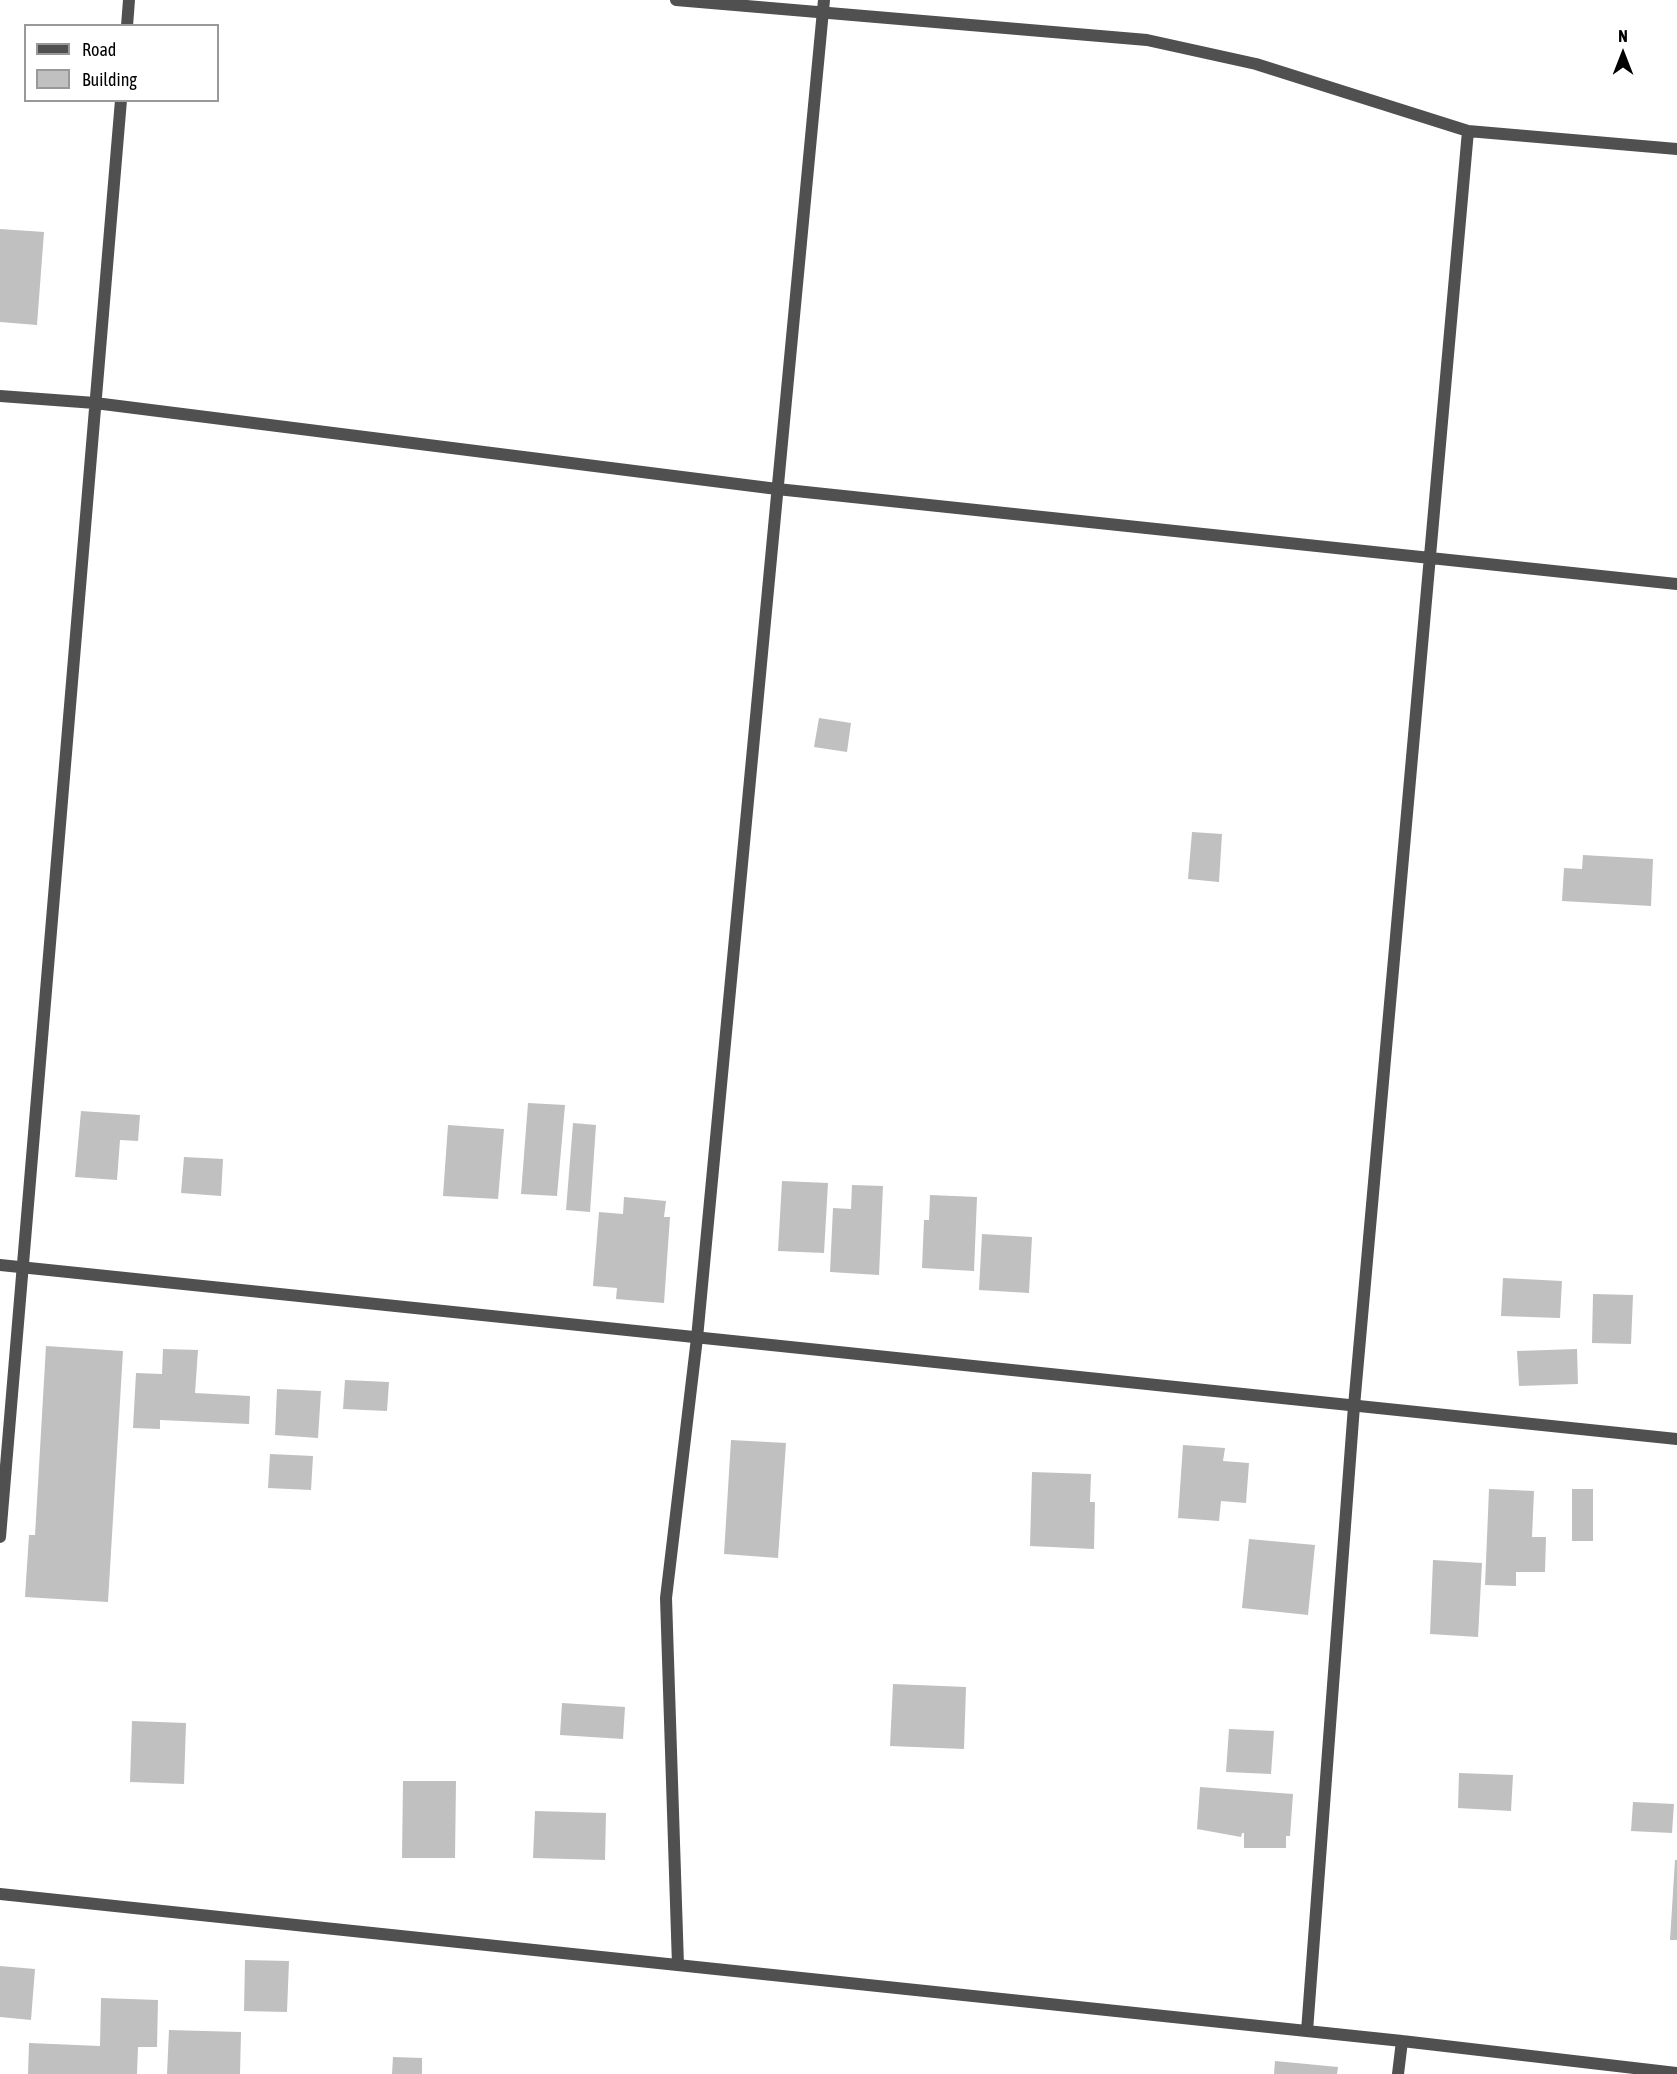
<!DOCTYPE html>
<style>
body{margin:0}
#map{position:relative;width:1677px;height:2074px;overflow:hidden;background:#fff;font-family:"Asap Condensed",sans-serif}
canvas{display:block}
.legend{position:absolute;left:24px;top:24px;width:195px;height:78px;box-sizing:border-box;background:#fff;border:2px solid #999;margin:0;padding:8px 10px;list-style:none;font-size:18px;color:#000}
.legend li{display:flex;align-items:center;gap:12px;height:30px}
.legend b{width:30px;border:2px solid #999}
.north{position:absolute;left:1593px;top:24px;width:60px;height:60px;-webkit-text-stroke:4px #fff;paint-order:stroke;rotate:0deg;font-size:16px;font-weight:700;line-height:24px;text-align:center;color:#000}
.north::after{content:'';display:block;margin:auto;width:21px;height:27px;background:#000;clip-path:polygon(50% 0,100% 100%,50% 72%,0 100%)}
</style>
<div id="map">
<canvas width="1677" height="2074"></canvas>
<ul class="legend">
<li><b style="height:8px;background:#505050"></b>Road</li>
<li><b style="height:16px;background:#c0c0c0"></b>Building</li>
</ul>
<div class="north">N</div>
</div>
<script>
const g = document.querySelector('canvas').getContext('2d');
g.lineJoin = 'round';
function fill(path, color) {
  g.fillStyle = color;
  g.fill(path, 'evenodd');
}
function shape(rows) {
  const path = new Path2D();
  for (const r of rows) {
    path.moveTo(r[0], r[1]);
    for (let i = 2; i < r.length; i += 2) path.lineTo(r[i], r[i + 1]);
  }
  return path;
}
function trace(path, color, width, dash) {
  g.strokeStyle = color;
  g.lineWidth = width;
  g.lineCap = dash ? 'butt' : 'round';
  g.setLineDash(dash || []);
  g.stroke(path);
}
fill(shape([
 [0,229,44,232,37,325,0,322],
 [819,718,851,723,847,752,814,747],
 [1192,832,1222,834,1219,882,1188,879],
 [1583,855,1653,859,1651,906,1562,901,1564,868,1582,869],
 [528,1103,565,1105,557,1196,521,1194],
 [81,1111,140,1115,138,1141,120,1140,117,1180,75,1177],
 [573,1123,596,1125,590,1212,566,1210],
 [448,1125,504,1129,498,1199,443,1196],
 [184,1157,223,1159,221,1196,181,1193],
 [782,1181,828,1183,824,1253,778,1251],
 [852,1185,883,1186,879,1275,830,1272,833,1208,851,1209],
 [930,1195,977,1197,974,1271,922,1268,924,1220,929,1220],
 [624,1197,666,1201,664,1217,670,1217,664,1303,616,1299,617,1288,593,1286,599,1212,623,1214],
 [982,1234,1032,1237,1029,1293,979,1290],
 [1503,1278,1562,1281,1560,1318,1501,1316],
 [1593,1294,1633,1295,1631,1344,1592,1343],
 [46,1346,123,1351,108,1602,25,1597,29,1535,35,1535],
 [163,1349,198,1350,195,1393,250,1396,249,1424,160,1420,160,1429,133,1428,136,1373,162,1374],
 [1577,1349,1578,1384,1519,1386,1517,1351],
 [345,1380,389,1382,387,1411,343,1409],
 [277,1389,321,1391,318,1438,275,1435],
 [731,1440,786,1443,778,1558,724,1554],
 [1183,1445,1225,1448,1223,1461,1249,1463,1246,1503,1221,1501,1219,1521,1178,1518],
 [270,1454,313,1456,311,1490,268,1488],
 [1032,1472,1091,1474,1090,1502,1095,1502,1094,1549,1030,1546],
 [1489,1489,1534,1491,1532,1537,1546,1537,1545,1572,1516,1572,1516,1586,1485,1585],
 [1572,1489,1593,1489,1593,1541,1572,1541],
 [1249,1539,1315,1545,1308,1615,1242,1608],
 [1433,1560,1482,1563,1478,1637,1430,1634],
 [893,1684,966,1687,964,1749,890,1746],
 [562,1703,625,1707,623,1739,560,1735],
 [132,1721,186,1723,184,1784,130,1782],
 [1229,1729,1274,1731,1271,1774,1226,1772],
 [1459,1773,1513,1775,1511,1811,1458,1808],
 [403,1781,456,1781,455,1858,402,1858],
 [1200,1787,1293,1794,1290,1836,1286,1836,1286,1848,1244,1848,1244,1833,1242,1833,1241,1837,1197,1829],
 [1633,1802,1674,1804,1672,1833,1631,1831],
 [535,1811,606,1813,605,1860,533,1858],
 [1675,1860,1677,1860,1677,1940,1670,1940],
 [245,1960,289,1961,287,2012,244,2011],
 [0,1966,35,1969,31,2020,0,2017],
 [101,1998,158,2000,157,2047,138,2047,137,2074,28,2074,29,2043,100,2046],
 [169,2030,241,2032,240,2074,167,2074],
 [393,2057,422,2058,422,2074,392,2074],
 [1275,2061,1338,2067,1337,2074,1274,2074]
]), '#c0c0c0');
trace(shape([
 [676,0,1147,40,1256,64,1468,131,1677,149],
 [127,26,129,0],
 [0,396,95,403,777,489,1677,584],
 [0,1537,121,100],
 [0,1894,1402,2041,1677,2073],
 [678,1965,666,1598,697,1338,824,0],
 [1307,2031,1354,1406,1468,131],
 [1398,2074,1402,2041]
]), '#505050', 12);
trace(shape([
 [0,1265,1677,1439]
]), '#505050', 12);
</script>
